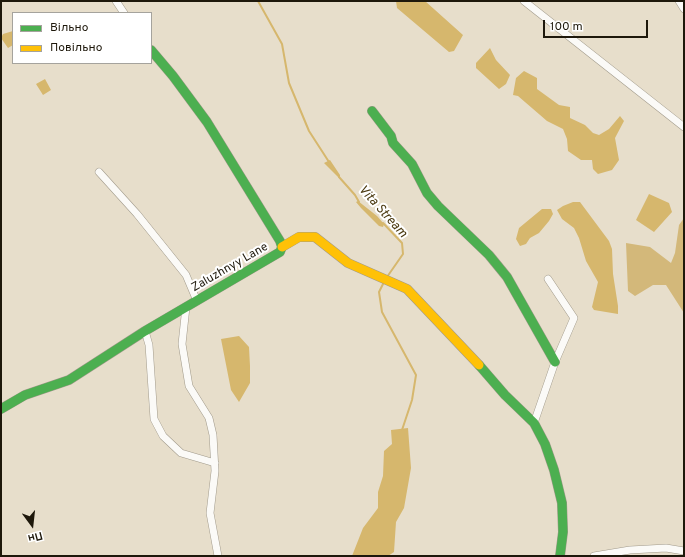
<!DOCTYPE html>
<meta charset="utf-8">
<style>
body{margin:0}
#map{position:relative;width:685px;height:557px;overflow:hidden;background:#e7decb;font-family:Overpass,sans-serif}
canvas{display:block}
.frame{position:absolute;inset:0;border:2px solid #1e180b;pointer-events:none}
.legend{position:absolute;left:12px;top:12px;width:140px;height:52px;box-sizing:border-box;background:#fff;border:1px solid #a5a39d;margin:0;padding:5px 7px;list-style:none;font-size:12px;color:#1e180b}
.legend li{display:flex;align-items:center;gap:8px;height:20px}
.legend b{width:20px;border:1px solid #a5a39d}
.north{position:absolute;left:12px;top:505px;width:40px;height:40px;-webkit-text-stroke:3px #fff;paint-order:stroke;rotate:165deg;font-size:11px;font-weight:700;line-height:16px;text-align:center;color:#1e180b}
.north::after{content:'';display:block;margin:auto;width:14px;height:18px;background:#1e180b;clip-path:polygon(50% 0,100% 100%,50% 72%,0 100%)}
.scale{position:absolute;left:543px;top:20px;width:105px;height:18px;box-sizing:border-box;border:2px solid #1e180b;border-top:0;padding-left:5px;font-size:12px;line-height:14px;white-space:nowrap;color:#1e180b;-webkit-text-stroke:3px #fff;paint-order:stroke}
</style>
<div id="map">
<canvas width="685" height="557"></canvas>
<div class="frame"></div>
<ul class="legend">
<li><b style="height:5px;background:#4caf50"></b>Вільно</li>
<li><b style="height:5px;background:#ffc107"></b>Повільно</li>
</ul>
<div class="north">Пн</div>
<div class="scale">100 m</div>
</div>
<script>
const g = document.querySelector('canvas').getContext('2d');
g.lineJoin = 'round';
function fill(path, color) {
  g.fillStyle = color;
  g.fill(path, 'evenodd');
}
function shape(rows) {
  const path = new Path2D();
  for (const r of rows) {
    path.moveTo(r[0], r[1]);
    for (let i = 2; i < r.length; i += 2) path.lineTo(r[i], r[i + 1]);
  }
  return path;
}
function trace(path, color, width, dash) {
  g.strokeStyle = color;
  g.lineWidth = width;
  g.lineCap = dash ? 'butt' : 'round';
  g.setLineDash(dash || []);
  g.stroke(path);
}
function label(font, color, halo, rows, align = 'center') {
  g.font = font + ' Overpass,sans-serif';
  g.lineWidth = 4;
  g.setLineDash([]);
  g.textBaseline = 'middle';
  g.strokeStyle = halo;
  g.fillStyle = color;
  for (const [text, x, y, turn = 0] of rows) {
    g.save();
    g.translate(x, y);
    g.rotate((+turn || 0) * Math.PI / 180);
    g.textAlign = isNaN(turn) ? turn : align;
    if (halo) g.strokeText(text, 0, 0);
    g.fillText(text, 0, 0);
    g.restore();
  }
}
fill(shape([
 [684,218,684,313,666,285,653,285,635,296,628,291,626,243,650,247,671,263,675,253,679,225]
]), '#d3b87a');
fill(shape([
 [396,1,425,1,463,35,454,51,449,52,397,8],
 [13,31,13,45,8,48,1,38,3,34],
 [490,48,496,60,510,75,506,84,499,89,476,68,476,63],
 [524,71,537,78,537,89,559,105,570,107,570,118,585,125,593,133,599,135,609,129,620,116,624,121,615,138,619,160,612,170,598,174,593,169,592,160,581,160,568,151,567,139,563,129,547,121,518,96,513,95,516,78],
 [45,79,51,90,43,95,36,84],
 [330,160,340,175,340,179,324,163],
 [649,194,669,203,672,212,654,232,636,220],
 [358,201,377,216,384,224,383,227,379,226,361,208,356,202],
 [573,202,580,202,609,241,612,249,613,274,618,306,618,314,594,310,592,307,598,282,586,261,579,238,574,228,562,219,557,210,563,206],
 [542,209,551,209,553,214,549,221,539,233,530,238,526,244,520,246,516,239,519,228],
 [239,336,249,347,250,366,250,383,239,402,231,390,221,339],
 [408,428,411,468,404,508,396,522,394,552,388,556,352,556,363,528,378,508,378,492,383,476,384,451,392,444,391,430]
]), '#d6b76d');
trace(shape([
 [258,1,282,44,289,83,309,131,329,162],
 [339,177,355,195,359,202],
 [383,223,402,243,403,254,387,277],
 [384,282,379,292,382,312,416,375,412,400,402,430]
]), '#d6b76d', 2);
const street = shape([
 [116,1,124,13],
 [524,1,684,127],
 [679,1,684,9],
 [99,172,137,214,186,275,197,301],
 [186,307,182,344,189,386,209,418,213,435,215,471,210,513,218,556],
 [145,331,149,345,154,419,163,436,181,453,215,463],
 [534,423,555,362,574,318,548,279],
 [594,556,630,550,666,548,684,551]
]);
const fast = shape([
 [372,111,391,136,393,143,412,164,427,193,438,206,489,255,507,277,555,362],
 [479,365,505,395,534,423,545,444,554,470,562,503,563,532,560,556],
 [1,409,25,395,69,380,145,331,280,252,282,247,280,241,207,122,173,76,151,50]
]);
const slow = shape([
 [282,247,299,237,315,237,348,263,407,289,479,365]
]);
trace(street, '#a19a8b', 8);
trace(fast, '#a19a8b', 10);
trace(slow, '#a19a8b', 10);
trace(street, '#fbfaf7', 7);
trace(fast, '#4caf50', 9);
trace(slow, '#ffc107', 9);
label('12px', '#1e180b', '#fff', [
 ["Zaluzhnyy Lane",230,268,-30]
]);
label('italic 13px', '#4b3a11', '#fff', [
 ["Vita Stream",382,212,48]
]);
</script>
